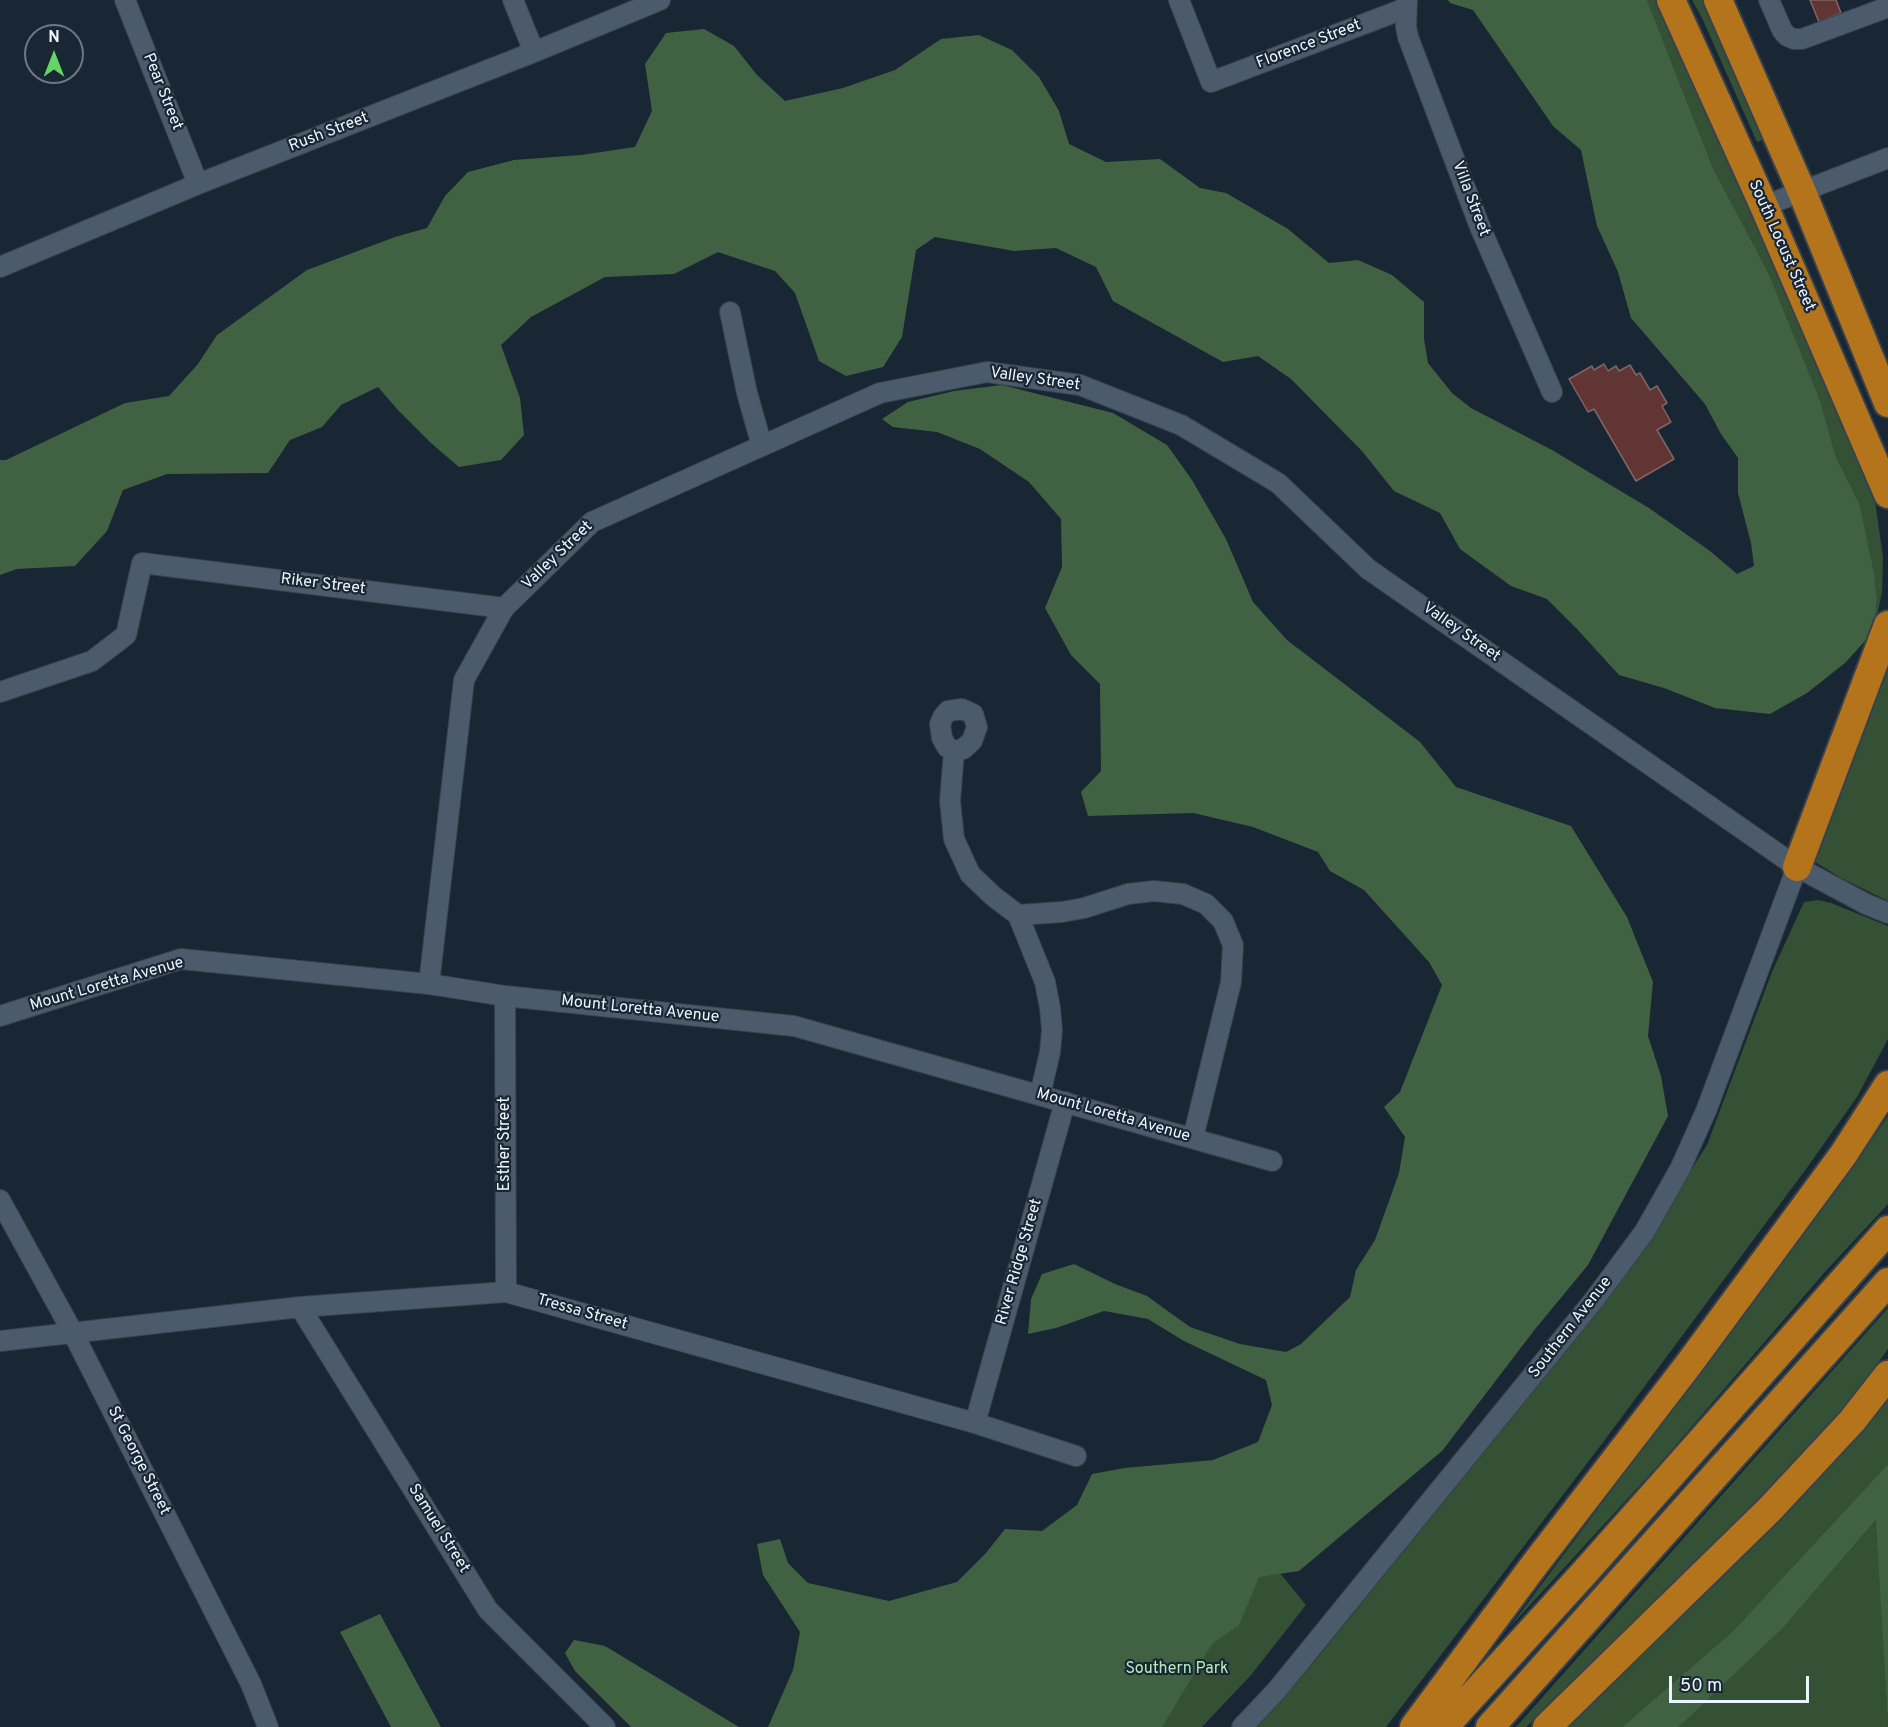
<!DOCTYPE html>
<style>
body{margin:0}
#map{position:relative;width:1888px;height:1727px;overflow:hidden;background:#192634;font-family:Overpass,sans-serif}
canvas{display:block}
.north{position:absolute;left:24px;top:24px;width:60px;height:60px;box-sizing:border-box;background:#192634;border:2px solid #6d7985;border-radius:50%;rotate:0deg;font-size:16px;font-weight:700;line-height:24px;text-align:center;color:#ecf5ff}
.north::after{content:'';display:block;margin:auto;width:21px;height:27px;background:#65d467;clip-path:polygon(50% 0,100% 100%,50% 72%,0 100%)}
.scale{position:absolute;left:1669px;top:1676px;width:140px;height:27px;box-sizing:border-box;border:3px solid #ecf5ff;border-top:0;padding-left:8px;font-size:18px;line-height:21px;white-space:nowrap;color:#ecf5ff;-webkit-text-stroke:4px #192634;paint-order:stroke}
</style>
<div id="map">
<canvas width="1888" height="1727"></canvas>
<div class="north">N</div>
<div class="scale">50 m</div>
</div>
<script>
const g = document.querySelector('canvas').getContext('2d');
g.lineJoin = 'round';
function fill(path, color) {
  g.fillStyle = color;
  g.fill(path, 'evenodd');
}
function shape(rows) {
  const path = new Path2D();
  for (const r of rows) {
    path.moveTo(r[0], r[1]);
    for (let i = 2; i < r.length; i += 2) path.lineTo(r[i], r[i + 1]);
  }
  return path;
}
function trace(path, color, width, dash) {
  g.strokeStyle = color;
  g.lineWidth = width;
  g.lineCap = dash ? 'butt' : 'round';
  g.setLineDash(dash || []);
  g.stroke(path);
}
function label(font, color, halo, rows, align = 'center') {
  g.font = font + ' Overpass,sans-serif';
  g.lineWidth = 4.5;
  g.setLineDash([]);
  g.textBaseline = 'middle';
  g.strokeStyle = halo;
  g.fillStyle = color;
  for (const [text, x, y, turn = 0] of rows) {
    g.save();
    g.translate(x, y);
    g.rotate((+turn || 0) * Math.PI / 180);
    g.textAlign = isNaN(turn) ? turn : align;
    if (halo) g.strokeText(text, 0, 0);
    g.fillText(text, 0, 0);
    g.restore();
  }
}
fill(shape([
 [1647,0,1655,0,1765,244,1874,494,1883,557,1882,592,1874,631,1877,599,1874,572,1860,505,1836,457,1820,400,1769,274,1713,168],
 [1692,0,1703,0,1762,140,1757,142,1702,18],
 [1888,656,1888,901,1841,878,1812,860],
 [1818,900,1831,903,1888,926,1888,1039,1857,1097,1806,1169,1604,1441,1386,1727,1255,1727,1314,1662,1616,1288,1707,1145,1772,972,1804,902],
 [1888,1116,1888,1204,1824,1273,1663,1460,1509,1628,1846,1176],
 [1888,1308,1888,1349,1833,1425,1770,1493,1668,1589,1526,1727,1516,1727],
 [1888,1398,1888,1464,1733,1631,1622,1727,1566,1727],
 [1877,1519,1888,1727,1679,1727,1783,1628],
 [1252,1539,1306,1605,1251,1675,1202,1727,845,1727]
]), '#355135');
fill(shape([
 [1448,0,1647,0,1713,168,1769,274,1820,400,1836,457,1860,505,1874,572,1877,599,1874,631,1845,663,1807,693,1770,714,1715,708,1664,688,1619,675,1577,629,1547,599,1511,586,1460,549,1440,513,1394,491,1362,451,1291,379,1258,356,1223,362,1113,301,1096,267,1056,248,1014,251,935,237,916,250,902,337,883,367,846,376,819,361,795,293,775,271,718,252,674,274,605,277,531,317,501,345,520,398,524,435,501,460,459,467,431,443,398,410,378,387,341,405,322,427,290,440,268,473,167,474,123,490,107,531,75,566,17,569,0,575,0,460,6,460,125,403,169,396,198,364,217,335,307,270,395,237,427,228,445,196,468,172,514,160,581,155,635,147,652,111,645,64,666,33,704,29,734,46,757,75,785,101,843,88,895,70,941,39,979,35,1012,50,1039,77,1059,111,1069,144,1106,162,1160,159,1200,188,1226,193,1288,229,1329,263,1358,260,1392,275,1424,302,1424,339,1428,363,1452,393,1471,408,1552,450,1649,508,1710,551,1737,574,1754,566,1751,543,1738,493,1738,458,1721,434,1705,404,1631,318,1618,272,1597,226,1581,150,1553,126,1473,10,1450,3],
 [1002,385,1113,413,1167,445,1192,480,1226,539,1253,602,1287,640,1420,742,1456,787,1571,826,1627,917,1653,982,1648,1036,1661,1076,1668,1116,1588,1265,1536,1328,1442,1451,1299,1571,1259,1577,1239,1625,1212,1644,1162,1727,768,1727,793,1670,800,1632,763,1575,757,1544,780,1539,788,1563,808,1583,889,1601,957,1582,986,1553,1005,1529,1042,1531,1077,1505,1092,1474,1125,1468,1213,1460,1258,1442,1272,1405,1266,1380,1184,1341,1148,1319,1104,1311,1056,1328,1028,1334,1031,1299,1042,1274,1074,1264,1115,1284,1147,1296,1190,1327,1240,1344,1286,1352,1301,1344,1350,1297,1356,1270,1375,1240,1399,1173,1405,1137,1384,1107,1400,1092,1442,985,1429,962,1364,890,1330,871,1318,852,1253,827,1193,813,1088,816,1081,792,1101,771,1100,684,1071,655,1045,608,1062,567,1061,519,1029,482,980,449,937,432,893,427,882,419,908,402,954,391],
 [1888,1464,1888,1727,1876,1520,1783,1628,1679,1727,1622,1727,1733,1631],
 [380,1614,441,1727,391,1727,340,1632],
 [574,1640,605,1646,739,1727,631,1727,575,1671,565,1653]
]), '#416242');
const building = shape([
 [1810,0,1836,0,1841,13,1819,22,1810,0],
 [1604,364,1608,371,1616,366,1619,371,1630,365,1636,375,1640,373,1650,390,1657,386,1667,403,1662,406,1671,422,1657,430,1674,459,1636,481,1594,409,1588,412,1569,379,1592,366,1594,370,1604,364]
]);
fill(building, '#603533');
trace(building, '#7e6664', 1.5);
const minor = shape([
 [125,0,198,184],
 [513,0,534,52],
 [1179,0,1211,82,1406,8],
 [1407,0,1406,27,1408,37,1480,227,1552,392],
 [1769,0,1782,30,1787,36,1794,39,1802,39,1888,7],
 [1764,206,1888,158],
 [0,267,198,184,534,52,660,0],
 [730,312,747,393,762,446],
 [0,692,92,661,126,635,142,563,504,608],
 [954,751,947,747,942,738,940,724,943,717,948,711,962,709,973,714,977,727,972,741,963,749,954,751,950,801,954,839,970,874,993,896,1018,915,1045,982,1050,1008,1052,1030,1050,1052,1040,1095],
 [1018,915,1062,912,1084,908,1128,894,1154,891,1183,894,1206,904,1223,921,1233,945,1231,982,1193,1138],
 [429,984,464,680,504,608,592,522,880,393,987,372,1080,385,1181,425,1278,483,1368,569,1797,867,1866,904,1888,913],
 [505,996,506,1292],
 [0,1016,181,959,429,984,505,996,794,1026,1272,1161],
 [0,1200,73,1333,251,1684,268,1727],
 [300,1307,488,1610,605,1727],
 [0,1341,300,1307,506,1292,975,1423,1076,1456],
 [975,1423,1065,1102],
 [1242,1727,1277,1690,1594,1300,1645,1231,1680,1169,1706,1111,1797,867]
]);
const highway = shape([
 [1671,0,1764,206,1888,494],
 [1718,0,1802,192,1888,403],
 [1797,867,1888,625],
 [1414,1727,1532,1568,1689,1364,1843,1155,1888,1085],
 [1444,1727,1585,1572,1888,1230],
 [1490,1727,1888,1282],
 [1547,1727,1770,1509,1852,1421,1888,1375]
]);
trace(minor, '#37424d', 22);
trace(highway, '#37424d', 32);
trace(minor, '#4c5b6b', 20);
trace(highway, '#b4741c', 28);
label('16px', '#ecf5ff', '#192634', [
 ["Florence Street",1309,45,-21],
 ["Pear Street",162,92,68],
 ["Rush Street",329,133,-21],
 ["Villa Street",1470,199,69],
 ["South Locust Street",1781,246,66],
 ["Valley Street",1035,380,8],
 ["Valley Street",558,556,-44],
 ["Riker Street",323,585,7],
 ["Valley Street",1461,633,35],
 ["Mount Loretta Avenue",107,985,-16],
 ["Mount Loretta Avenue",640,1010,6],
 ["Mount Loretta Avenue",1113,1116,16],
 ["Esther Street",506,1144,-90],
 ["River Ridge Street",1020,1262,-74],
 ["Tressa Street",582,1313,16],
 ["Southern Avenue",1571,1328,-52],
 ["St George Street",138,1461,63],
 ["Samuel Street",438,1529,58]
]);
label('16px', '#b6edb7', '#192634', [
 ["Southern Park",1177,1670]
]);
</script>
